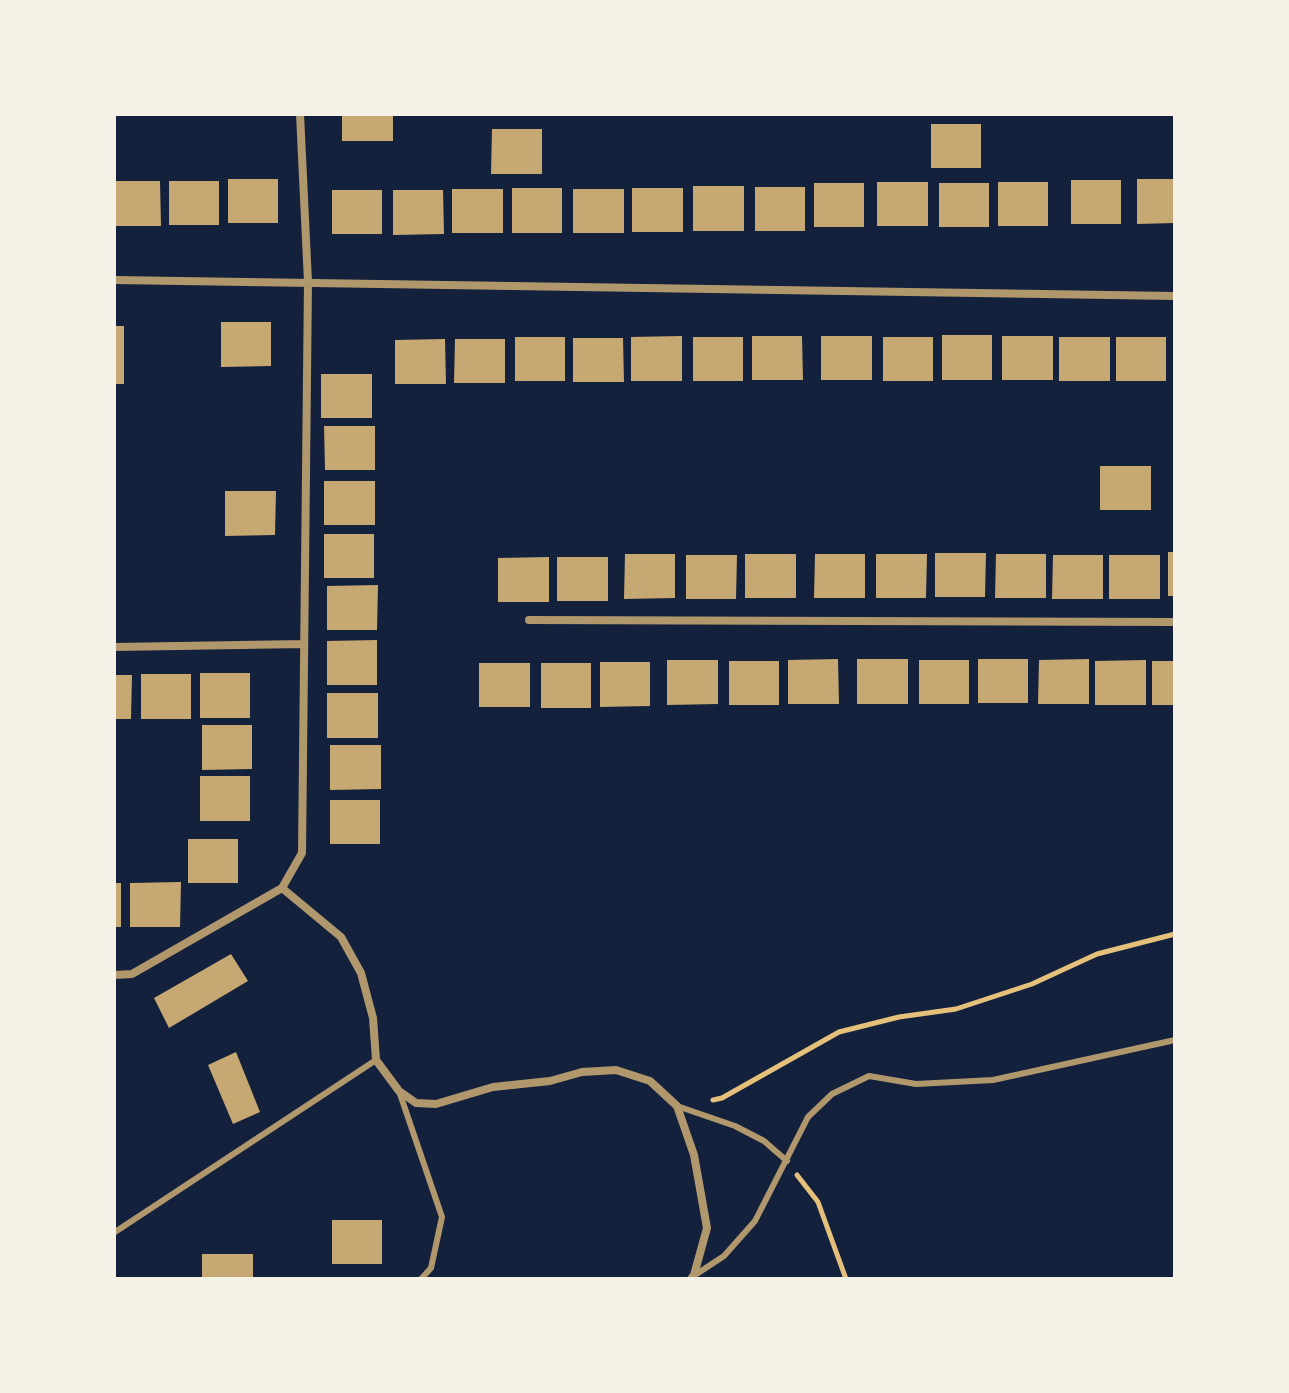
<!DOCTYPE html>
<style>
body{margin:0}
#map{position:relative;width:1289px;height:1393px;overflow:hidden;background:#14213d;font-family:"Nunito Sans",sans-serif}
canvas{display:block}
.frame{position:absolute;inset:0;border:116px solid #f6f1e7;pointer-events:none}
</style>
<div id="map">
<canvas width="1289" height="1393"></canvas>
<div class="frame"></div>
</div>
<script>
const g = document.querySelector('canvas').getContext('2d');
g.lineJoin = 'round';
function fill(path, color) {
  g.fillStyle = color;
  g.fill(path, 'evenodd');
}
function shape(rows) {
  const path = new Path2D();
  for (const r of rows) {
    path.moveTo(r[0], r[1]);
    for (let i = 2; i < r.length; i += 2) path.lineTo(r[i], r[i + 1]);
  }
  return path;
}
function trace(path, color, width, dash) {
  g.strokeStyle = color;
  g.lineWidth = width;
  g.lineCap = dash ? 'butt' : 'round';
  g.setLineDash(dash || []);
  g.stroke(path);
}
fill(shape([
 [342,114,393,114,393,141,342,141],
 [931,124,981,124,981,168,931,168],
 [492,129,542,129,542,174,491,174],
 [228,179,278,179,278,223,228,223],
 [1137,179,1175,179,1175,223,1137,224],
 [1071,180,1121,180,1121,224,1071,224],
 [114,181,160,181,161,226,114,226],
 [169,181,219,181,219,225,169,225],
 [877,182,928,182,928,226,877,226],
 [998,182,1048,182,1048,226,998,226],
 [814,183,864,183,864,227,814,227],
 [939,183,989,183,989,227,939,227],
 [693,186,744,186,744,231,693,231],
 [755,187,805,187,805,231,755,231],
 [512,188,562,188,562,233,512,233],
 [632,188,683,188,683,232,632,232],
 [452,189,503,189,503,233,452,233],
 [573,189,624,189,624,233,573,233],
 [332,190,382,190,382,234,332,234],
 [393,190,443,190,444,234,393,235],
 [221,322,271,322,271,366,221,367],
 [114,326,124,326,124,384,114,384],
 [942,335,992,335,992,380,942,380],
 [682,336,682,381,631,381,631,337],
 [752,336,802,336,803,380,752,380],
 [821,336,872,336,872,380,821,380],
 [1002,336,1053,336,1053,380,1002,380],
 [515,337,565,337,565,381,515,381],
 [693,337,743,337,743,381,693,381],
 [883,337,933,337,933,381,883,381],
 [1059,337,1110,337,1110,381,1059,381],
 [1116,337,1166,337,1166,381,1116,381],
 [573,338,623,338,624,382,573,382],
 [445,339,446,384,395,384,395,340],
 [455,339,505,339,505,383,454,383],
 [321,374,372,374,372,418,321,418],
 [324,426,375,426,375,470,325,470],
 [1100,466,1151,466,1151,510,1100,510],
 [324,481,375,481,375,525,324,525],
 [225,491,276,491,275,535,225,536],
 [324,534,374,534,374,578,324,578],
 [1168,552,1175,552,1175,596,1168,596],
 [935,553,986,553,985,597,935,597],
 [625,554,675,554,675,598,624,599],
 [745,554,796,554,796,598,745,598],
 [815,554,865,554,865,598,814,598],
 [876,554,927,554,926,598,876,598],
 [996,554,1046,554,1046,598,995,598],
 [686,555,737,555,736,599,686,599],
 [1053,555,1103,555,1103,599,1052,599],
 [1109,555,1160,555,1160,599,1109,599],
 [549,557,549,602,498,602,498,558],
 [557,557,608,557,608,601,557,601],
 [378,585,377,630,327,630,327,586],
 [377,640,377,685,327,685,327,641],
 [838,659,839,704,788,704,788,660],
 [857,659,908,659,908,704,857,704],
 [978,659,1028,659,1028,703,978,703],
 [1089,659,1089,704,1038,704,1039,660],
 [667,660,718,660,718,704,667,705],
 [919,660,969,660,969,704,919,704],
 [1146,660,1146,705,1095,705,1095,661],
 [729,661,779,661,779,705,729,705],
 [1152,661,1175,661,1175,705,1152,705],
 [600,662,650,662,650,706,600,707],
 [479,663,530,663,530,707,479,707],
 [541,663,591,663,591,708,541,708],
 [200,673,250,673,250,718,200,718],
 [141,674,191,674,191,719,141,719],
 [114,675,132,675,131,719,114,719],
 [327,693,378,693,378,738,327,738],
 [202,725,252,725,252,769,202,770],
 [330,745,381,745,381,789,330,790],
 [200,776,250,776,250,821,200,821],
 [330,800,380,800,380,844,330,844],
 [188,839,238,839,238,883,188,883],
 [181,882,180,927,130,927,130,883],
 [114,883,121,883,121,927,114,927],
 [231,954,248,981,169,1028,154,998],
 [236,1052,260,1112,233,1124,208,1065],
 [332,1220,382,1220,382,1264,332,1264],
 [202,1254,253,1254,253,1279,202,1279]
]), '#c6a872');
trace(shape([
 [713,1100,722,1098,839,1032,899,1017,956,1009,1032,984,1097,954,1175,934],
 [797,1175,818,1202,846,1279]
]), '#e5c07b', 5);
trace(shape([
 [399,1091,442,1217,431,1268,421,1279],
 [677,1106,735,1126,764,1141,787,1161],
 [115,1232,376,1060],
 [695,1275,724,1256,755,1221,808,1117,832,1094,869,1076,916,1084,993,1080,1175,1040]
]), '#b1986c', 6);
trace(shape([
 [114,280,1175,296],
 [529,620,1175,622],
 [114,647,304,644],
 [282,888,341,937,361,973,373,1018,376,1060,399,1091,416,1103,436,1104,493,1087,550,1081,582,1072,616,1070,650,1081,677,1106,694,1155,707,1228,694,1275,691,1279],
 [114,975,132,974,282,888,302,853,308,282,300,114]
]), '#b1986c', 8);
</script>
